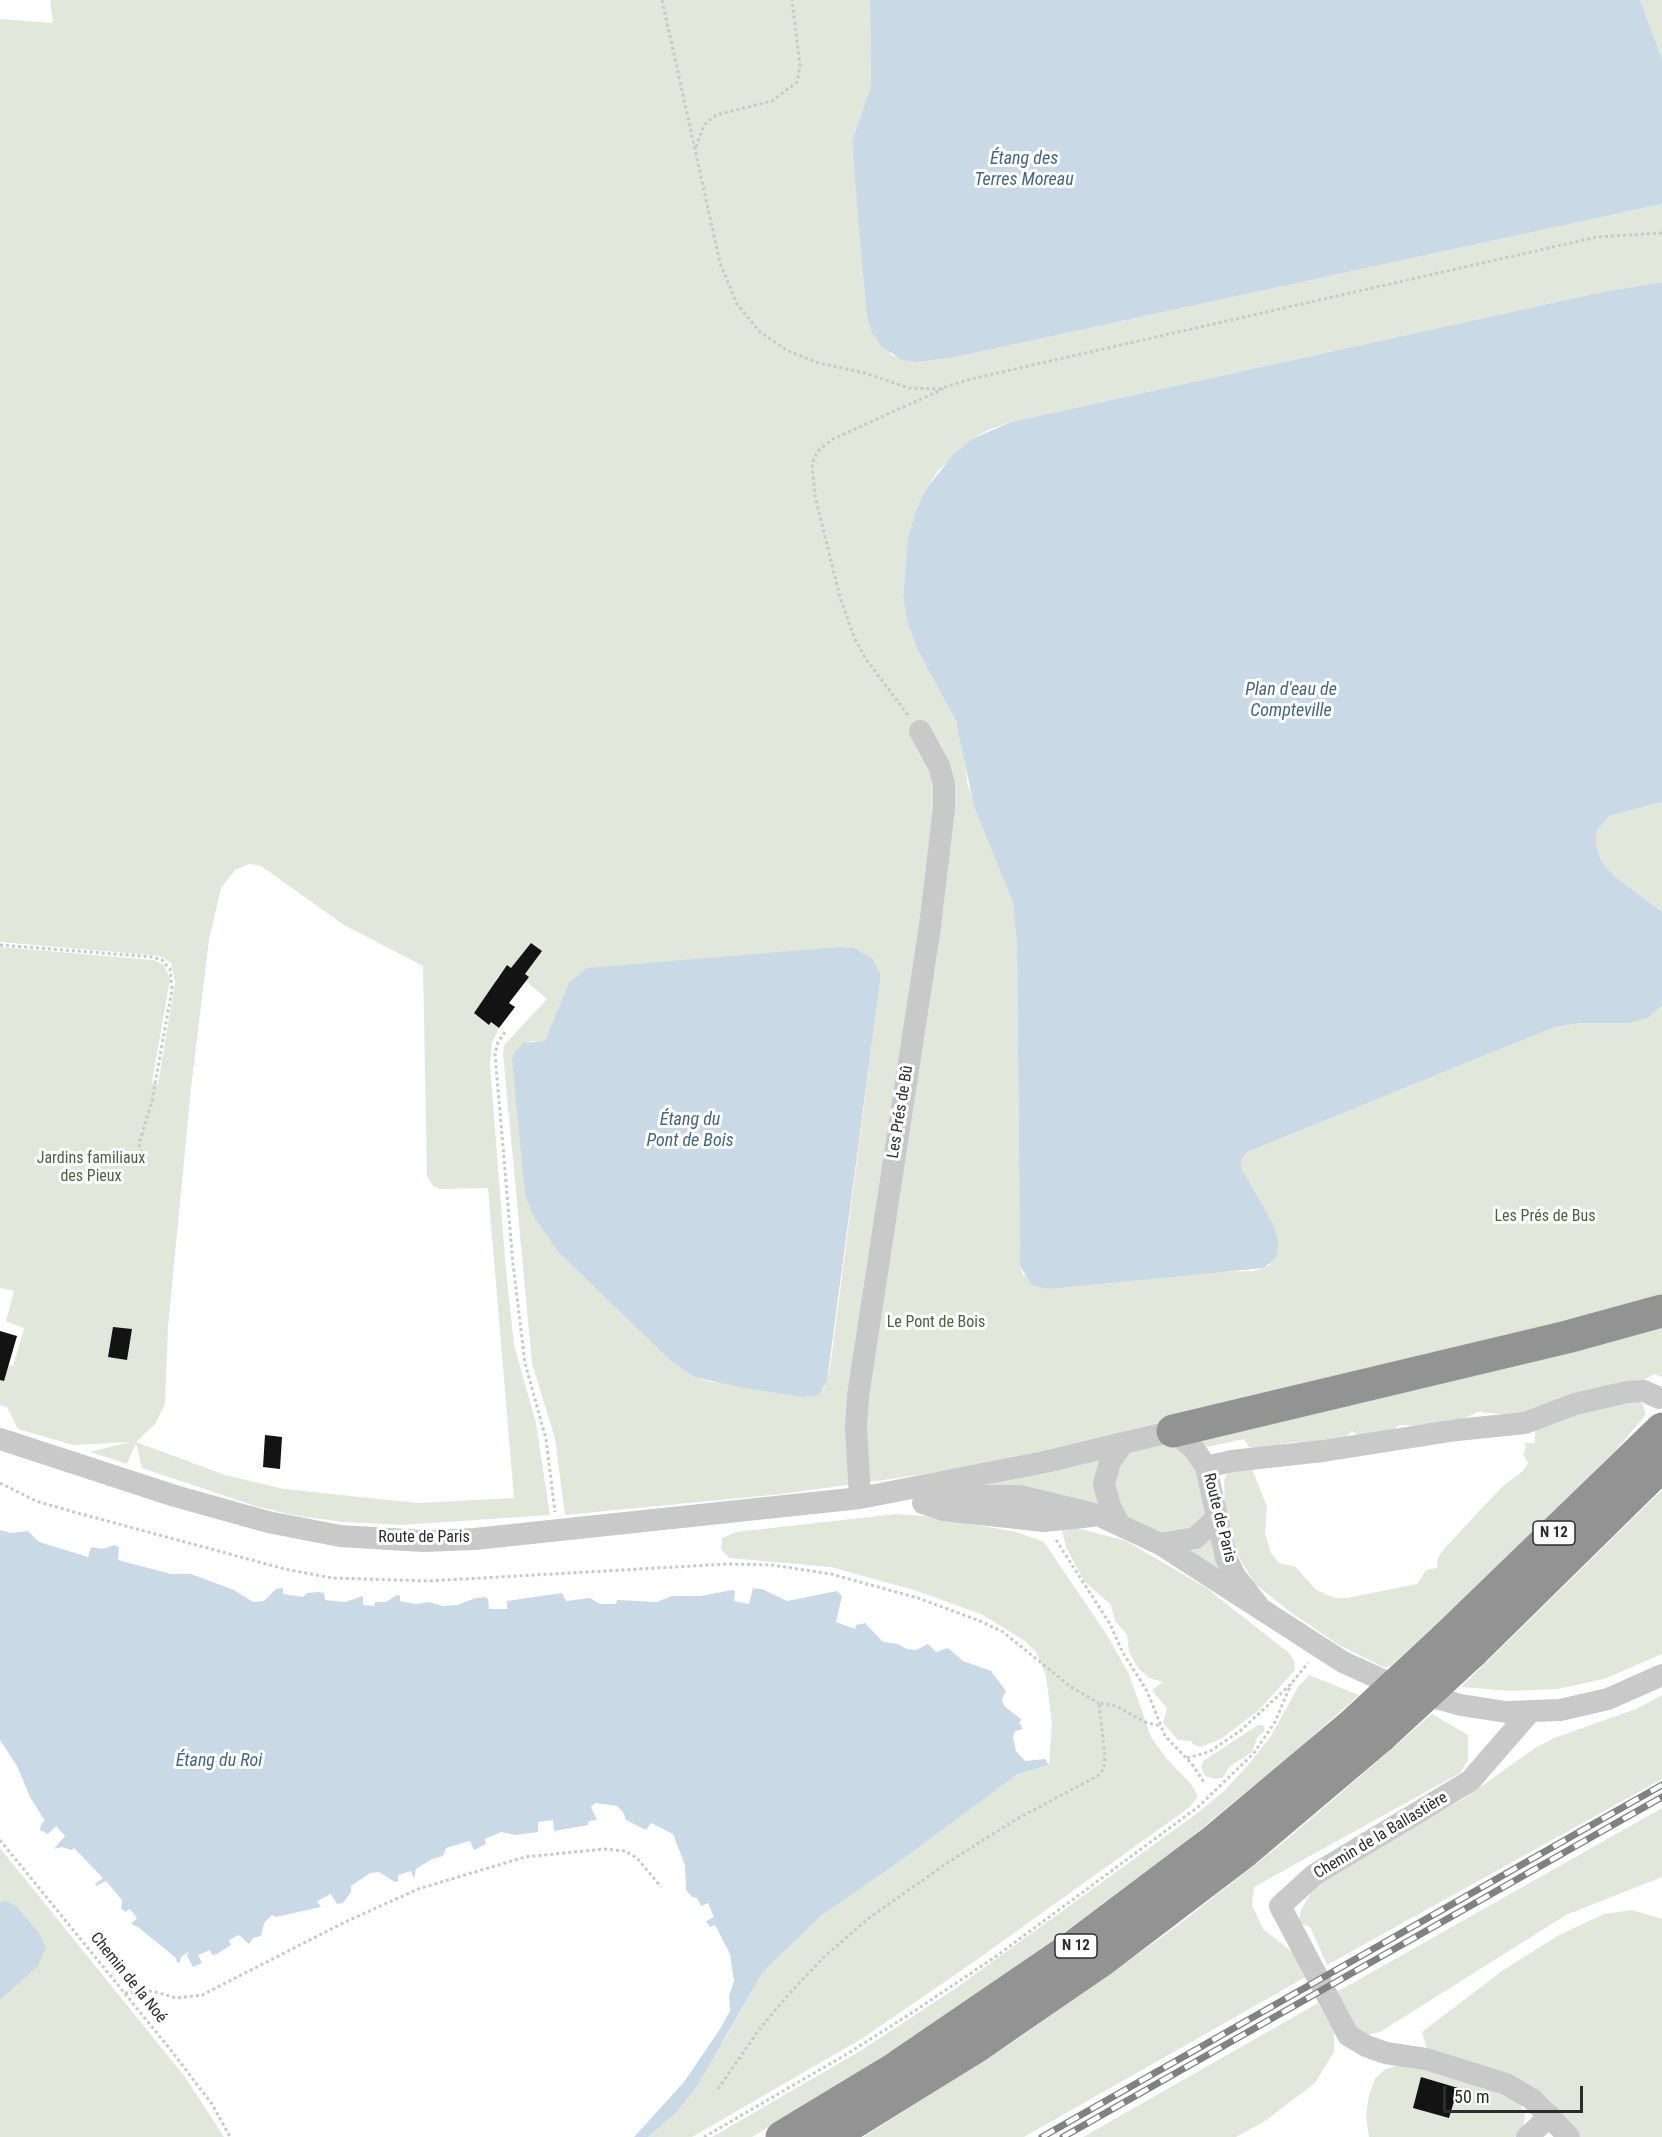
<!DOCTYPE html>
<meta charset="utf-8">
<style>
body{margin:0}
#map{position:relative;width:1662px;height:2137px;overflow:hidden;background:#fff;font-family:"Roboto Condensed",sans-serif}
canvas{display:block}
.scale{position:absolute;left:1443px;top:2086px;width:140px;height:27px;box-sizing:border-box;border:3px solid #2c2c2c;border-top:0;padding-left:8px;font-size:18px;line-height:21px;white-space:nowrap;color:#2c2c2c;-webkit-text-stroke:4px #fff;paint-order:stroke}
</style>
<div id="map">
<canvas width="1662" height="2137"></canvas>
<div class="scale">50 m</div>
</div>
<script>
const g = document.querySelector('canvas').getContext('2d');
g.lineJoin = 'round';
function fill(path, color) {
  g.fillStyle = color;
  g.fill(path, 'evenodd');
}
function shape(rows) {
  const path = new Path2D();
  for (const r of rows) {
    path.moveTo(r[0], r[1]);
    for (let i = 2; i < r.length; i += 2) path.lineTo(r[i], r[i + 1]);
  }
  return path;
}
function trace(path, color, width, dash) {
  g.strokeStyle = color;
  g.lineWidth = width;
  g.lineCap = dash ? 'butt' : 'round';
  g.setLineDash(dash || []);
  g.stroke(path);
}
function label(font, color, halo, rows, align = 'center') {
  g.font = font + ' "Roboto Condensed",sans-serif';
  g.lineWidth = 6;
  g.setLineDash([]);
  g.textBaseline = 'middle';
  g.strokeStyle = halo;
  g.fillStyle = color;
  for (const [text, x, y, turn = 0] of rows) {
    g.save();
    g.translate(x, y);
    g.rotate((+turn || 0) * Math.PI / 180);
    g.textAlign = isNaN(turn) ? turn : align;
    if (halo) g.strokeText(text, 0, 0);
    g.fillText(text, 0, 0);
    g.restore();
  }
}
fill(shape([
 [50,0,870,0,871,86,852,141,867,317,891,355,917,362,951,358,1662,204,1662,282,1602,292,1011,422,988,430,972,439,938,471,926,489,916,510,908,537,903,597,908,624,918,651,956,721,962,742,968,786,1013,902,1017,947,1020,1266,1023,1275,1254,1271,1264,1268,1270,1265,1241,1168,1241,1160,1247,1152,1555,1027,1582,1023,1630,1023,1662,1005,1662,1300,1236,1402,1040,1454,919,1475,782,1494,565,1515,555,1439,532,1363,503,1053,504,1045,547,999,507,965,496,979,499,983,474,1013,499,1028,492,1043,490,1065,506,1270,514,1345,536,1423,550,1515,403,1525,343,1522,293,1515,255,1506,142,1468,136,1443,127,1464,90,1452,130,1442,73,1445,18,1429,7,1407,0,1405,0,1362,13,1366,24,1328,6,1321,14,1291,0,1288,0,947,154,960,164,965,170,979,152,1083,158,1084,175,982,171,963,160,956,0,942,0,19,53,23],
 [249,864,261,866,344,925,423,966,427,1176,433,1186,440,1189,488,1188,514,1498,418,1503,284,1489,225,1475,136,1442,155,1424,165,1404,168,1327,191,1088,209,940,221,888,235,870],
 [880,983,830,1368,824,1389,713,1382,694,1377,673,1363,558,1252,533,1216,530,1041,543,1042,547,1039],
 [1640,0,1662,0,1662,59],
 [1662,802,1662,912,1613,875,1601,861,1596,845,1596,832,1609,816],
 [1662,1319,1662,1377,1654,1374,1636,1385,1534,1417,1478,1412,1456,1422,1423,1426,1399,1425,1391,1432,1357,1435,1352,1431,1342,1441,1294,1442,1257,1449,1249,1447,1244,1439,1207,1447,1197,1438],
 [1638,1400,1643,1405,1646,1414,1617,1449,1449,1614,1389,1667,1383,1667,1339,1645,1289,1611,1255,1584,1234,1549,1225,1511,1224,1480,1228,1471,1252,1469,1267,1507,1265,1533,1271,1553,1279,1563,1296,1567,1316,1590,1335,1598,1347,1598,1417,1584,1426,1570,1437,1568,1438,1558,1444,1549,1468,1523,1502,1487,1523,1471,1528,1463,1523,1454,1526,1447,1524,1443,1535,1443,1535,1431,1551,1421],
 [1171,1442,1195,1461,1207,1510,1199,1525,1164,1535,1136,1525,1119,1507,1114,1475,1132,1448],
 [1103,1455,1101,1507,972,1482],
 [1662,1490,1662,1654,1604,1679,1557,1689,1510,1691,1461,1687],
 [896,1514,934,1517,1016,1532,1044,1542,1107,1635,1129,1674,1151,1737,1166,1758,1191,1784,1198,1796,1190,1807,975,1961,863,2038,692,2137,648,2137,676,2113,726,2037,763,1972,822,1915,899,1862,1018,1774,1049,1765,1052,1723,1046,1676,1036,1652,1025,1641,981,1614,917,1591,831,1567,729,1558,721,1549,722,1538,736,1532],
 [1077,1528,1126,1541,1205,1587,1289,1653,1294,1661,1295,1670,1259,1710,1221,1739,1200,1747,1194,1745,1191,1741,1178,1740,1163,1723,1167,1708,1153,1692,1153,1689,1163,1682,1149,1678,1138,1668,1129,1652,1127,1635,1115,1621,1111,1605,1084,1581,1066,1547,1062,1530],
 [1213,1535,1230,1579,1179,1550],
 [1309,1675,1359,1695,1295,1752,1185,1842,1032,1957,886,2056,752,2137,712,2137,860,2051,956,1988,1196,1814,1224,1791,1248,1765,1271,1736,1298,1687],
 [1662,1695,1662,1779,1327,1965,1310,1927,1299,1923,1301,1910,1313,1889,1349,1862,1465,1798,1535,1748,1554,1738,1636,1709],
 [1432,1714,1468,1735,1468,1760,1460,1773,1254,1887,1252,1905,1263,1929,1291,1951,1311,1974,1024,2137,863,2137,1016,2040,1173,1929,1284,1842],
 [1258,1725,1263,1725,1265,1731,1258,1736,1252,1752,1229,1767,1223,1778,1214,1779,1205,1776,1201,1767,1203,1761],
 [1662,1808,1662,1877,1566,1915,1380,2032,1366,2035,1357,2031,1335,1993],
 [0,1848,185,2077,224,2137,0,2137],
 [1632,1910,1662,1919,1662,2137,1577,2137,1430,2051,1426,2046,1422,2032,1502,1971,1559,1935,1604,1914],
 [1318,2003,1334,2032,1334,2052,1315,2083,1265,2121,1236,2137,1083,2137],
 [1400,2064,1419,2066,1519,2100,1525,2116,1523,2129,1515,2137,1369,2137,1366,2116,1369,2095,1375,2079,1384,2070]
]), '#e1e8db');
fill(shape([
 [870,0,1640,0,1662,59,1662,204,951,358,917,362,902,360,881,346,872,333,867,317,858,218,852,141,871,86],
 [1662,282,1662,802,1609,816,1596,832,1596,845,1601,861,1613,875,1662,912,1662,1005,1647,1018,1630,1023,1582,1023,1555,1027,1247,1152,1241,1160,1241,1168,1273,1224,1278,1240,1277,1257,1264,1268,1047,1289,1032,1285,1020,1266,1017,947,1013,902,974,806,956,721,918,651,908,624,903,597,908,537,916,510,926,489,953,455,972,439,1011,422,1602,292],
 [839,947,854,948,873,959,880,974,880,983,827,1381,819,1395,803,1397,744,1388,694,1377,673,1363,558,1252,533,1216,525,1195,512,1060,515,1051,523,1043,545,1041,569,983,587,968],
 [0,1530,11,1533,28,1531,39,1542,88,1557,91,1547,102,1549,115,1545,119,1547,118,1560,171,1574,191,1574,234,1590,253,1602,264,1601,276,1589,283,1588,283,1594,303,1597,307,1593,319,1592,324,1593,325,1600,345,1602,363,1596,363,1605,374,1606,375,1602,386,1602,397,1595,400,1596,400,1601,416,1604,429,1602,443,1606,457,1605,476,1598,485,1597,488,1599,489,1609,507,1609,507,1601,562,1593,566,1601,590,1598,600,1604,616,1604,617,1600,657,1602,672,1596,701,1596,732,1590,735,1591,734,1601,749,1604,753,1588,762,1589,787,1601,837,1591,842,1596,836,1622,855,1629,856,1625,865,1623,883,1642,898,1644,907,1649,916,1650,928,1644,936,1652,948,1648,963,1661,991,1671,1006,1691,1002,1699,1004,1706,1022,1720,1019,1722,1023,1729,1015,1731,1013,1737,1016,1751,1025,1761,1045,1759,1049,1765,1018,1774,899,1862,822,1915,763,1972,697,2086,676,2113,648,2137,634,2137,684,2082,720,2029,730,2011,729,1996,734,1981,730,1954,715,1925,710,1927,706,1921,714,1917,708,1903,701,1906,697,1898,692,1897,686,1890,685,1865,673,1834,651,1823,646,1830,626,1820,623,1812,617,1806,595,1803,591,1807,597,1820,589,1821,588,1825,554,1831,553,1820,538,1822,538,1832,515,1835,501,1832,485,1839,486,1844,474,1850,470,1841,446,1848,443,1856,432,1859,416,1869,414,1879,411,1871,398,1875,398,1881,395,1882,379,1872,370,1873,351,1886,351,1892,343,1903,337,1904,331,1894,317,1901,321,1907,276,1917,272,1915,264,1923,261,1936,253,1938,249,1944,239,1935,229,1940,231,1945,217,1954,212,1955,210,1950,198,1955,202,1963,193,1967,187,1956,188,1952,181,1957,180,1962,177,1963,176,1958,138,1927,131,1924,137,1918,130,1909,125,1912,121,1908,122,1900,106,1881,96,1886,95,1884,103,1878,74,1848,71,1850,62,1847,54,1849,65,1836,56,1826,48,1834,40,1830,41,1824,45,1821,30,1797,17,1766,0,1740],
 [6,1901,16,1906,39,1933,46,1947,38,1966,0,2000,0,1902]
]), '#c9d9e6');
fill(shape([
 [531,943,542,951,525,974,529,977,509,1003,515,1007,499,1028,491,1022,489,1025,474,1013,507,965,511,968],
 [113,1327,132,1329,127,1360,108,1357],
 [0,1331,17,1336,4,1381,0,1380],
 [265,1435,282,1437,280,1469,263,1467],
 [1421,2077,1458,2088,1449,2118,1413,2108]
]), '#131313');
trace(shape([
 [662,0,720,263,737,304,760,332,788,351,819,363,865,373,909,388,939,389,971,379,1597,237,1662,233],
 [696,147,704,125,716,115,772,101,797,82,800,66,792,0],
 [908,715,865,658,854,637,840,597,815,496,812,463,818,451,833,439,943,389],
 [0,945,153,957,162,960,170,969,172,989,152,1101,139,1144,144,1160],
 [505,1032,498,1042,495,1054,513,1264,525,1363,546,1439,555,1512],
 [0,1483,36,1501,74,1512,285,1569,332,1578,429,1581,728,1564,772,1565,831,1574,918,1598,980,1621,1003,1632,1071,1687,1099,1703],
 [1056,1540,1110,1624,1122,1651,1147,1691,1165,1736,1192,1764,1205,1784],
 [1187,1758,1209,1752,1240,1731,1291,1684,1308,1663],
 [0,1840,170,2049,212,2104,230,2137],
 [125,1993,152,1991,176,1998,202,1995,345,1922,418,1889,525,1857,604,1849,625,1851,637,1858,661,1887],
 [718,2089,758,2031,788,1995,824,1957,869,1918,947,1863,1015,1820,1099,1775,1104,1768,1105,1757,1099,1703,1116,1706,1145,1722,1160,1726],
 [704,2137,847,2054,913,2012,995,1957,1198,1807,1254,1753,1275,1722,1291,1684]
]), '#c9c9c9', 3, [3, 3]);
trace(shape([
 [0,1439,175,1496,268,1522,340,1536,423,1541,475,1539,860,1498,1045,1462,1173,1431,1195,1450,1206,1467,1226,1558,1235,1576,1261,1609],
 [1206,1467,1232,1461,1323,1451,1457,1430,1525,1423,1575,1404,1627,1392,1644,1391,1659,1398],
 [930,1496,1020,1496,1098,1515,1160,1544,1343,1662,1400,1688,1461,1705,1506,1712,1560,1710,1608,1699,1662,1675],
 [860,1498,856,1427,858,1396,930,926,944,808,944,784,939,766,920,731],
 [923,1503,944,1510,1044,1521,1092,1516],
 [1120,1525,1110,1506,1104,1484,1110,1462,1123,1443],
 [1160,1544,1195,1538,1216,1519],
 [1529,1713,1470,1781,1314,1875,1280,1906,1348,2035,1366,2046,1386,2053,1426,2059,1506,2084,1532,2099,1569,2137],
 [1527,2137,1550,2116]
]), '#c9c9c9', 22);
trace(shape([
 [1173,1431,1567,1337,1662,1311],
 [1446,1638,1662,1429],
 [1472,1652,1662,1465],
 [782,2137,896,2068,1072,1948,1214,1841,1350,1727],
 [830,2137,977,2046,1099,1962,1245,1851,1381,1736]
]), '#939393', 33);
const rail = shape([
 [1042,2137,1662,1785],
 [1063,2137,1662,1797]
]);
trace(rail, '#818181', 7);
trace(rail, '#fff', 4.5, [14]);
trace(shape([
 [1350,1727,1446,1638],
 [1381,1736,1472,1652]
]), '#939393', 33);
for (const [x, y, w] of [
 [1554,1533,42],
 [1076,1946,42]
]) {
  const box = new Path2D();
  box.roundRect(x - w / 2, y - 12, w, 24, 4.5);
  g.fillStyle = '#fff';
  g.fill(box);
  trace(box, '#2c2c2c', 1.5);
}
label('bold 15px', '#2c2c2c', null, [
 ["N 12",1554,1533],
 ["N 12",1076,1946]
]);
label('16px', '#2c2c2c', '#fff', [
 ["Les Prés de Bû",901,1112,-81],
 ["Route de Paris",1219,1518,76],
 ["Route de Paris",424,1538],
 ["Chemin de la Ballastière",1381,1836,-31],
 ["Chemin de la Noé",128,1978,51]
]);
label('16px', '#4d623f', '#fff', [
 ["Jardins familiaux",91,1159],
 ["des Pieux",91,1177],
 ["Les Prés de Bus",1545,1217],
 ["Le Pont de Bois",936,1323]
]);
label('italic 18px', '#446684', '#fff', [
 ["Étang des",1024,159],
 ["Terres Moreau",1024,180],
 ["Plan d'eau de",1291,690],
 ["Compteville",1291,711],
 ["Étang du",690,1120],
 ["Pont de Bois",690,1141],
 ["Étang du Roi",219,1761]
]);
</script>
